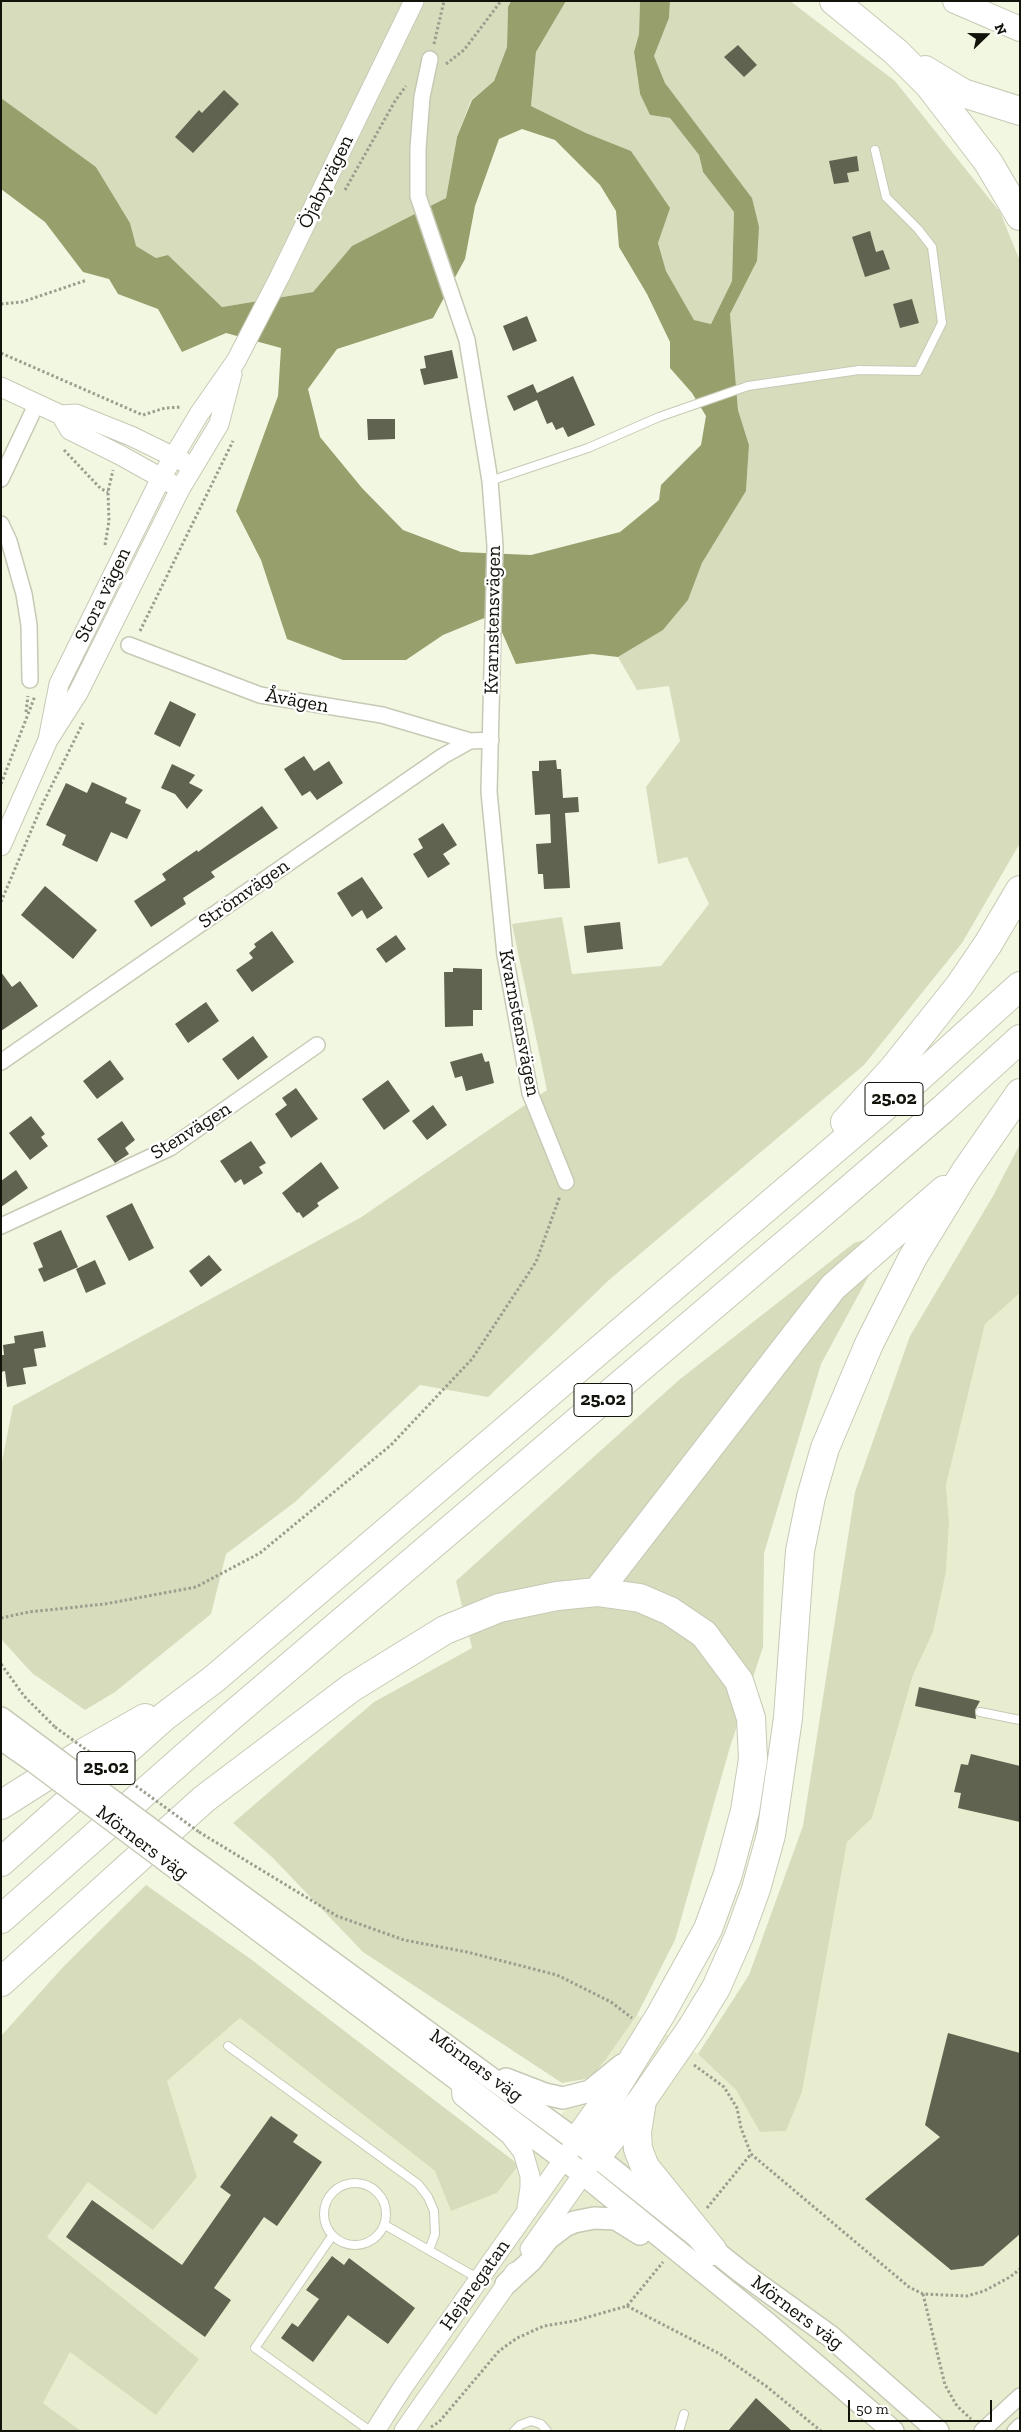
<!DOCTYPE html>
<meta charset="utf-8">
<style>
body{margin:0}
#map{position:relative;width:1021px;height:2432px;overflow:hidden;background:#f2f7e1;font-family:"Zilla Slab",serif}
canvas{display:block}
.frame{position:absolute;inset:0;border:2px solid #12140c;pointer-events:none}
.north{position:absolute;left:961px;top:10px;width:50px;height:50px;-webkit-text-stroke:4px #fff;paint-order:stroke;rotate:68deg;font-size:14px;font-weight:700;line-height:20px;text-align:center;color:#12140c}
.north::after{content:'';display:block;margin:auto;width:18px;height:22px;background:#12140c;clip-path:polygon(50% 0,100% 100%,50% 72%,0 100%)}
.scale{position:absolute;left:848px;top:2400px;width:144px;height:22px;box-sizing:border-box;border:2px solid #12140c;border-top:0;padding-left:6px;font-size:15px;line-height:18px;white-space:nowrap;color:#12140c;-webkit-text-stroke:4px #fff;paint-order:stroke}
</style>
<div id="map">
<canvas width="1021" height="2432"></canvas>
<div class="frame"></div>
<div class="north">N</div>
<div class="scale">50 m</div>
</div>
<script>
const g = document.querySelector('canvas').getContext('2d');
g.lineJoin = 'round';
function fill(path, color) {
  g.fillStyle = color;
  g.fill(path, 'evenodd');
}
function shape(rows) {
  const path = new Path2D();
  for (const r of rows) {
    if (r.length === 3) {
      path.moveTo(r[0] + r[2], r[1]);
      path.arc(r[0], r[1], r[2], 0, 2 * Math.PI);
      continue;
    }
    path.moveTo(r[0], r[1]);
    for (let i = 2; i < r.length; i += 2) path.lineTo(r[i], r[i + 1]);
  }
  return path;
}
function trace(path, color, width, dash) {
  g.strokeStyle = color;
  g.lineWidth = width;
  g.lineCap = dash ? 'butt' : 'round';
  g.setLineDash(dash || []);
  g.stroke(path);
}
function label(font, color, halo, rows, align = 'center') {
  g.font = font + ' "Zilla Slab",serif';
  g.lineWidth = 4.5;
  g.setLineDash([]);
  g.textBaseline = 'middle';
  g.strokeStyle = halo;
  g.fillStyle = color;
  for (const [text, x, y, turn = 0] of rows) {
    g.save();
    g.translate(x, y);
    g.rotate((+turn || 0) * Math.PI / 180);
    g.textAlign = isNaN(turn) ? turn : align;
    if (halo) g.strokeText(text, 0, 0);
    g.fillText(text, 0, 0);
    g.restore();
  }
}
fill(shape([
 [1020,1293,1020,2431,81,2431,43,2403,70,2352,199,2359,47,2237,88,2182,153,2230,197,2177,167,2081,240,2018,435,2171,451,2211,497,2193,600,2067,637,2015,698,2054,736,2090,760,2132,786,2131,802,2092,847,1842,872,1818,913,1675,933,1632,946,1572,949,1524,946,1485,985,1324]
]), '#e8edd0');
fill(shape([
 [1,1,511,1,508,7,507,47,494,81,471,100,457,137,446,198,352,246,313,292,222,307,168,255,156,258,135,246,130,223,96,167,1,98],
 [566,1,640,1,639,34,634,52,640,94,650,115,670,118,699,155,703,172,734,212,732,281,711,324,694,320,666,271,658,243,669,208,631,151,586,133,531,106,536,52],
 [670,1,790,1,895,81,1000,212,1020,261,1020,843,962,943,864,1065,609,1280,488,1397,420,1385,295,1502,226,1554,211,1614,115,1692,85,1710,32,1673,1,1639,1,1466,13,1406,360,1218,547,1090,512,924,562,917,572,974,661,966,709,904,687,857,658,864,646,787,680,741,669,686,637,690,618,657,663,630,688,600,702,563,746,491,749,445,738,410,730,314,757,261,752,198,665,83,654,56,669,18],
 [1020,1144,1020,1293,985,1324,946,1485,949,1523,946,1572,933,1632,913,1675,872,1818,847,1842,802,2092,786,2131,760,2132,736,2090,698,2054,749,1975,803,1826,855,1492,910,1336,993,1196],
 [893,1231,821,1364,764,1553,763,1647,730,1747,675,1940,637,2015,606,2059,591,2078,562,2083,363,1952,272,1857,233,1823,374,1702,472,1648,456,1581,679,1380,854,1243],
 [146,1885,252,1960,519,2165,497,2193,451,2211,435,2171,240,2018,167,2081,197,2177,153,2230,88,2182,47,2237,199,2359,156,2415,70,2352,43,2403,81,2431,1,2431,1,2036,64,1966]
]), '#d6dcbc');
fill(shape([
 [511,1,566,1,536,52,531,106,586,133,631,151,670,208,658,243,666,271,694,320,711,324,732,281,734,212,703,172,699,155,670,118,650,115,640,94,634,52,639,34,640,1,670,1,669,18,654,56,665,83,752,198,759,227,757,261,730,314,738,410,749,445,746,491,702,563,688,600,663,630,618,657,592,654,516,664,494,614,443,635,406,660,343,660,287,639,261,560,236,511,278,396,281,348,226,333,182,352,158,309,118,294,109,279,83,272,45,222,1,189,1,98,96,167,130,223,136,246,156,258,168,255,222,307,313,292,352,246,446,198,457,137,472,100,494,81,507,47,508,7],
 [522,129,555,140,600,185,616,211,619,247,647,294,670,342,670,368,692,393,706,416,701,445,661,485,659,500,620,532,531,555,461,552,403,530,362,488,320,437,308,389,337,349,433,318,465,259,475,206,499,139]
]), '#979f6d');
fill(shape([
 [738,45,757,65,744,77,724,57],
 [224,90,239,104,193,153,175,137,199,110,202,113],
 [857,156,859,171,847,173,849,182,834,184,829,161],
 [870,231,876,252,883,250,890,269,865,277,852,237],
 [912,299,919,323,900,328,893,304],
 [527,316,537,341,513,351,503,326],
 [452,350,458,378,424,385,420,369,426,368,424,356],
 [573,376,595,425,568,437,563,427,556,430,552,422,547,424,537,400,514,411,507,396,533,384,537,393],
 [367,419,395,419,395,439,368,440],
 [170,701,196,714,180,747,154,734],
 [304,756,314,771,329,761,343,783,317,800,310,791,302,796,284,769],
 [556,760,557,769,561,769,563,798,578,797,579,812,565,813,570,888,544,889,543,874,538,874,536,844,551,843,550,814,535,815,532,771,539,771,539,761],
 [172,764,195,775,189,783,203,790,187,809,175,794,161,788],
 [92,782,127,798,125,803,141,810,127,839,111,832,97,862,62,845,66,835,46,825,66,783,87,793],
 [262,806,278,828,211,872,215,877,183,898,186,904,151,927,134,901,166,880,162,874,197,850,198,852],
 [443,823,457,845,443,854,450,864,428,878,413,854,423,848,418,839],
 [362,877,383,908,367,919,362,910,352,917,337,893],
 [45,886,97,930,73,959,21,915],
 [620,922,623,949,587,953,584,926],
 [272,931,294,962,252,992,236,970,253,958,249,953,256,947,254,944],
 [396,935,406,949,386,963,376,949],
 [453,968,482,969,482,1010,473,1010,473,1026,445,1027,444,972,453,972],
 [1,972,12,987,20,981,38,1006,1,1031],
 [206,1002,219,1021,188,1043,175,1024],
 [253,1036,268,1057,238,1080,222,1059],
 [482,1053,485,1062,489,1061,494,1083,466,1091,462,1076,455,1078,450,1062],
 [110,1060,124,1079,97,1099,83,1081],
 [388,1080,410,1111,384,1130,362,1099],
 [296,1088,318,1119,291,1138,275,1114,287,1105,282,1098],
 [433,1105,447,1125,427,1140,412,1121],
 [31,1116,45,1134,41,1137,48,1146,30,1160,9,1133],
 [122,1121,135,1140,125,1148,129,1154,115,1163,97,1139],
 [251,1141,266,1163,259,1167,263,1173,244,1185,241,1179,235,1183,220,1161],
 [321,1162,339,1188,317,1203,319,1206,303,1218,299,1212,297,1213,282,1193],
 [16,1170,28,1188,1,1207,1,1181],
 [132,1203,154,1248,129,1261,106,1216],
 [61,1230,78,1267,44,1282,38,1269,43,1267,33,1243],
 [209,1255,222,1270,201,1287,189,1271],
 [95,1260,106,1284,86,1293,76,1269],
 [43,1331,46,1347,34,1349,37,1366,23,1368,26,1384,7,1387,5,1371,1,1372,1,1355,4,1355,3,1345,15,1343,14,1336],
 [919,1687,980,1701,975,1710,976,1719,915,1706],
 [971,1754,1020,1766,1020,1822,958,1808,961,1793,954,1792,961,1764,968,1765],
 [948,2033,1020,2053,1020,2234,983,2266,951,2270,865,2199,940,2137,925,2125],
 [271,2116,298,2135,293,2142,322,2162,277,2226,264,2217,214,2288,231,2300,205,2337,66,2237,92,2200,182,2265,231,2195,220,2187],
 [332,2256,344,2265,349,2258,415,2308,388,2344,348,2315,313,2362,281,2338,292,2323,298,2327,319,2299,306,2290],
 [756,2398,792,2431,728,2431]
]), '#606350');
const service = shape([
 [490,481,588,448,659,417,748,386,859,370,918,371,942,323,932,247,918,229,886,197,875,150],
 [980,1712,1020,1720],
 [228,2046,418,2184,428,2197,434,2211,435,2234,429,2250],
 [355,2214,31],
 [385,2225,479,2279],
 [332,2236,255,2348,370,2431],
 [514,2431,520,2425,531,2421,541,2424,547,2431],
 [679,2431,684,2414]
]);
const minor = shape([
 [430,59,422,97,418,148,418,196,467,340,490,481,495,546,489,792,505,955,530,1093,566,1182],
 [1,479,37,403],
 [1,524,9,541,24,594,29,625,30,680],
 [129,645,260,695,382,715,470,741],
 [1,1062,443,756,470,741,491,740],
 [1,1226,170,1148,317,1045],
 [982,2431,1020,2396],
 [1015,2431,1020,2426]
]);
const tertiary = shape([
 [1,387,61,415,76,414,131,436,184,462],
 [61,415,70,430,120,455,172,484],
 [48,740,59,684,161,478,199,414,236,361,280,276,414,1],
 [1,846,48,740,78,693,180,489,219,424,232,374],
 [461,2084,462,2096,510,2135,523,2152,530,2176,530,2188,527,2207],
 [530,2249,591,2163],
 [375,2431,403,2387,571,2149],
 [404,2431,515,2272]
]);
const secondary = shape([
 [1,1718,44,1750],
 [1,1739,33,1761],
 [179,1850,577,2141,741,2272,830,2336,938,2431],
 [169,1863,583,2174,768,2324,893,2431],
 [506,2079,545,2094,563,2098,590,2091,622,2065],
 [506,2284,531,2261,548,2239,565,2226,574,2222,594,2218,616,2219,640,2234]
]);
const primary = shape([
 [955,1,1020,29]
]);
const motorway = shape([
 [834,1,896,52,929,85,988,162,1020,216],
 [925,70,963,93,1020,111],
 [845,1122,893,1069,960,985,988,944,1020,890],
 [597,1592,833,1287,944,1190],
 [1,1805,78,1756,145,1718],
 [1,1862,165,1716,214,1679,917,1079,1020,986],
 [1,1919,229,1718,822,1213,943,1109,1020,1039],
 [1,1982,204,1799,351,1688,445,1630,499,1608,557,1596,597,1592,640,1598,670,1611,704,1634,739,1681,751,1718,753,1759,745,1811,728,1874,708,1929,661,2014,616,2087,577,2141],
 [642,2101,637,2132,638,2149,645,2167,713,2251],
 [596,2157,642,2100,691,2029,716,1988,739,1936,756,1889,771,1835,788,1718,800,1551,811,1497,825,1448,869,1344,913,1257,965,1172,1020,1093]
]);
trace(service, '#c6cab5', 10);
trace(minor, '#c6cab5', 18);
trace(tertiary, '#c6cab5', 21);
trace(secondary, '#c6cab5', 24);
trace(primary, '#c6cab5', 26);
trace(motorway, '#c6cab5', 30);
trace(shape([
 [434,44,444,1],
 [446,64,464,50,501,1],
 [345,190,395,101,406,86],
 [1,304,22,302,87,280],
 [1,353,143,415,165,408,182,407],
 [64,450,101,489,108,492],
 [105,545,109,521,108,492,113,470],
 [140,631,233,441],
 [26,712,28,696],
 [1,784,35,696],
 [1,902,42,805,83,723],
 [1,1618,29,1612,105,1604,196,1587,260,1553,391,1445,472,1359,536,1262,560,1196],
 [1,1664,24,1696,55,1727],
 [199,1832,337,1916,404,1940,467,1952,557,1975,611,2002,632,2018],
 [694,2065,724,2087,737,2108,741,2128,751,2154,909,2287,923,2294,967,2296,984,2291,1010,2277,1020,2269],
 [707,2208,751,2154],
 [923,2294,945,2385,957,2406,971,2419],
 [627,2306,720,2354,766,2386,821,2431],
 [431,2427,439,2422,499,2351,517,2338,544,2326,574,2321,627,2306,663,2262]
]), '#9a9e8e', 3, [2.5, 2.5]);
trace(service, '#fff', 8);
trace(minor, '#fff', 15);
trace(tertiary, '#fff', 19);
trace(secondary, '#fff', 21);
trace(primary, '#fff', 24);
trace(motorway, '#fff', 28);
const secondaryBridge = shape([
 [44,1750,179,1850],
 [33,1761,169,1863]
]);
trace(secondaryBridge, '#c6cab5', 24, []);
trace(shape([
 [55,1727,199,1832]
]), '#9a9e8e', 3, [2.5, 2.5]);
trace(secondaryBridge, '#fff', 21);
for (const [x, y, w] of [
 [894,1099,58],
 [603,1400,58],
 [106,1768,58]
]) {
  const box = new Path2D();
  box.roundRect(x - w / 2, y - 16.5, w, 33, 4);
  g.fillStyle = '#fff';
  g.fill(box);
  trace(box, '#12140c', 1);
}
label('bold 19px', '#12140c', null, [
 ["25.02",894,1099],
 ["25.02",603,1400],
 ["25.02",106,1768]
]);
label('20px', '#12140c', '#fff', [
 ["Öjabyvägen",326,182,-64],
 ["Stora vägen",103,595,-64],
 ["Kvarnstensvägen",493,620,-89],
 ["Åvägen",297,701,10],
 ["Strömvägen",244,894,-35],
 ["Kvarnstensvägen",519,1023,79],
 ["Stenvägen",191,1131,-32],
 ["Mörners väg",142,1843,37],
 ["Mörners väg",476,2066,36],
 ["Hejaregatan",475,2285,-55],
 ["Mörners väg",797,2313,37]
]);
</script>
